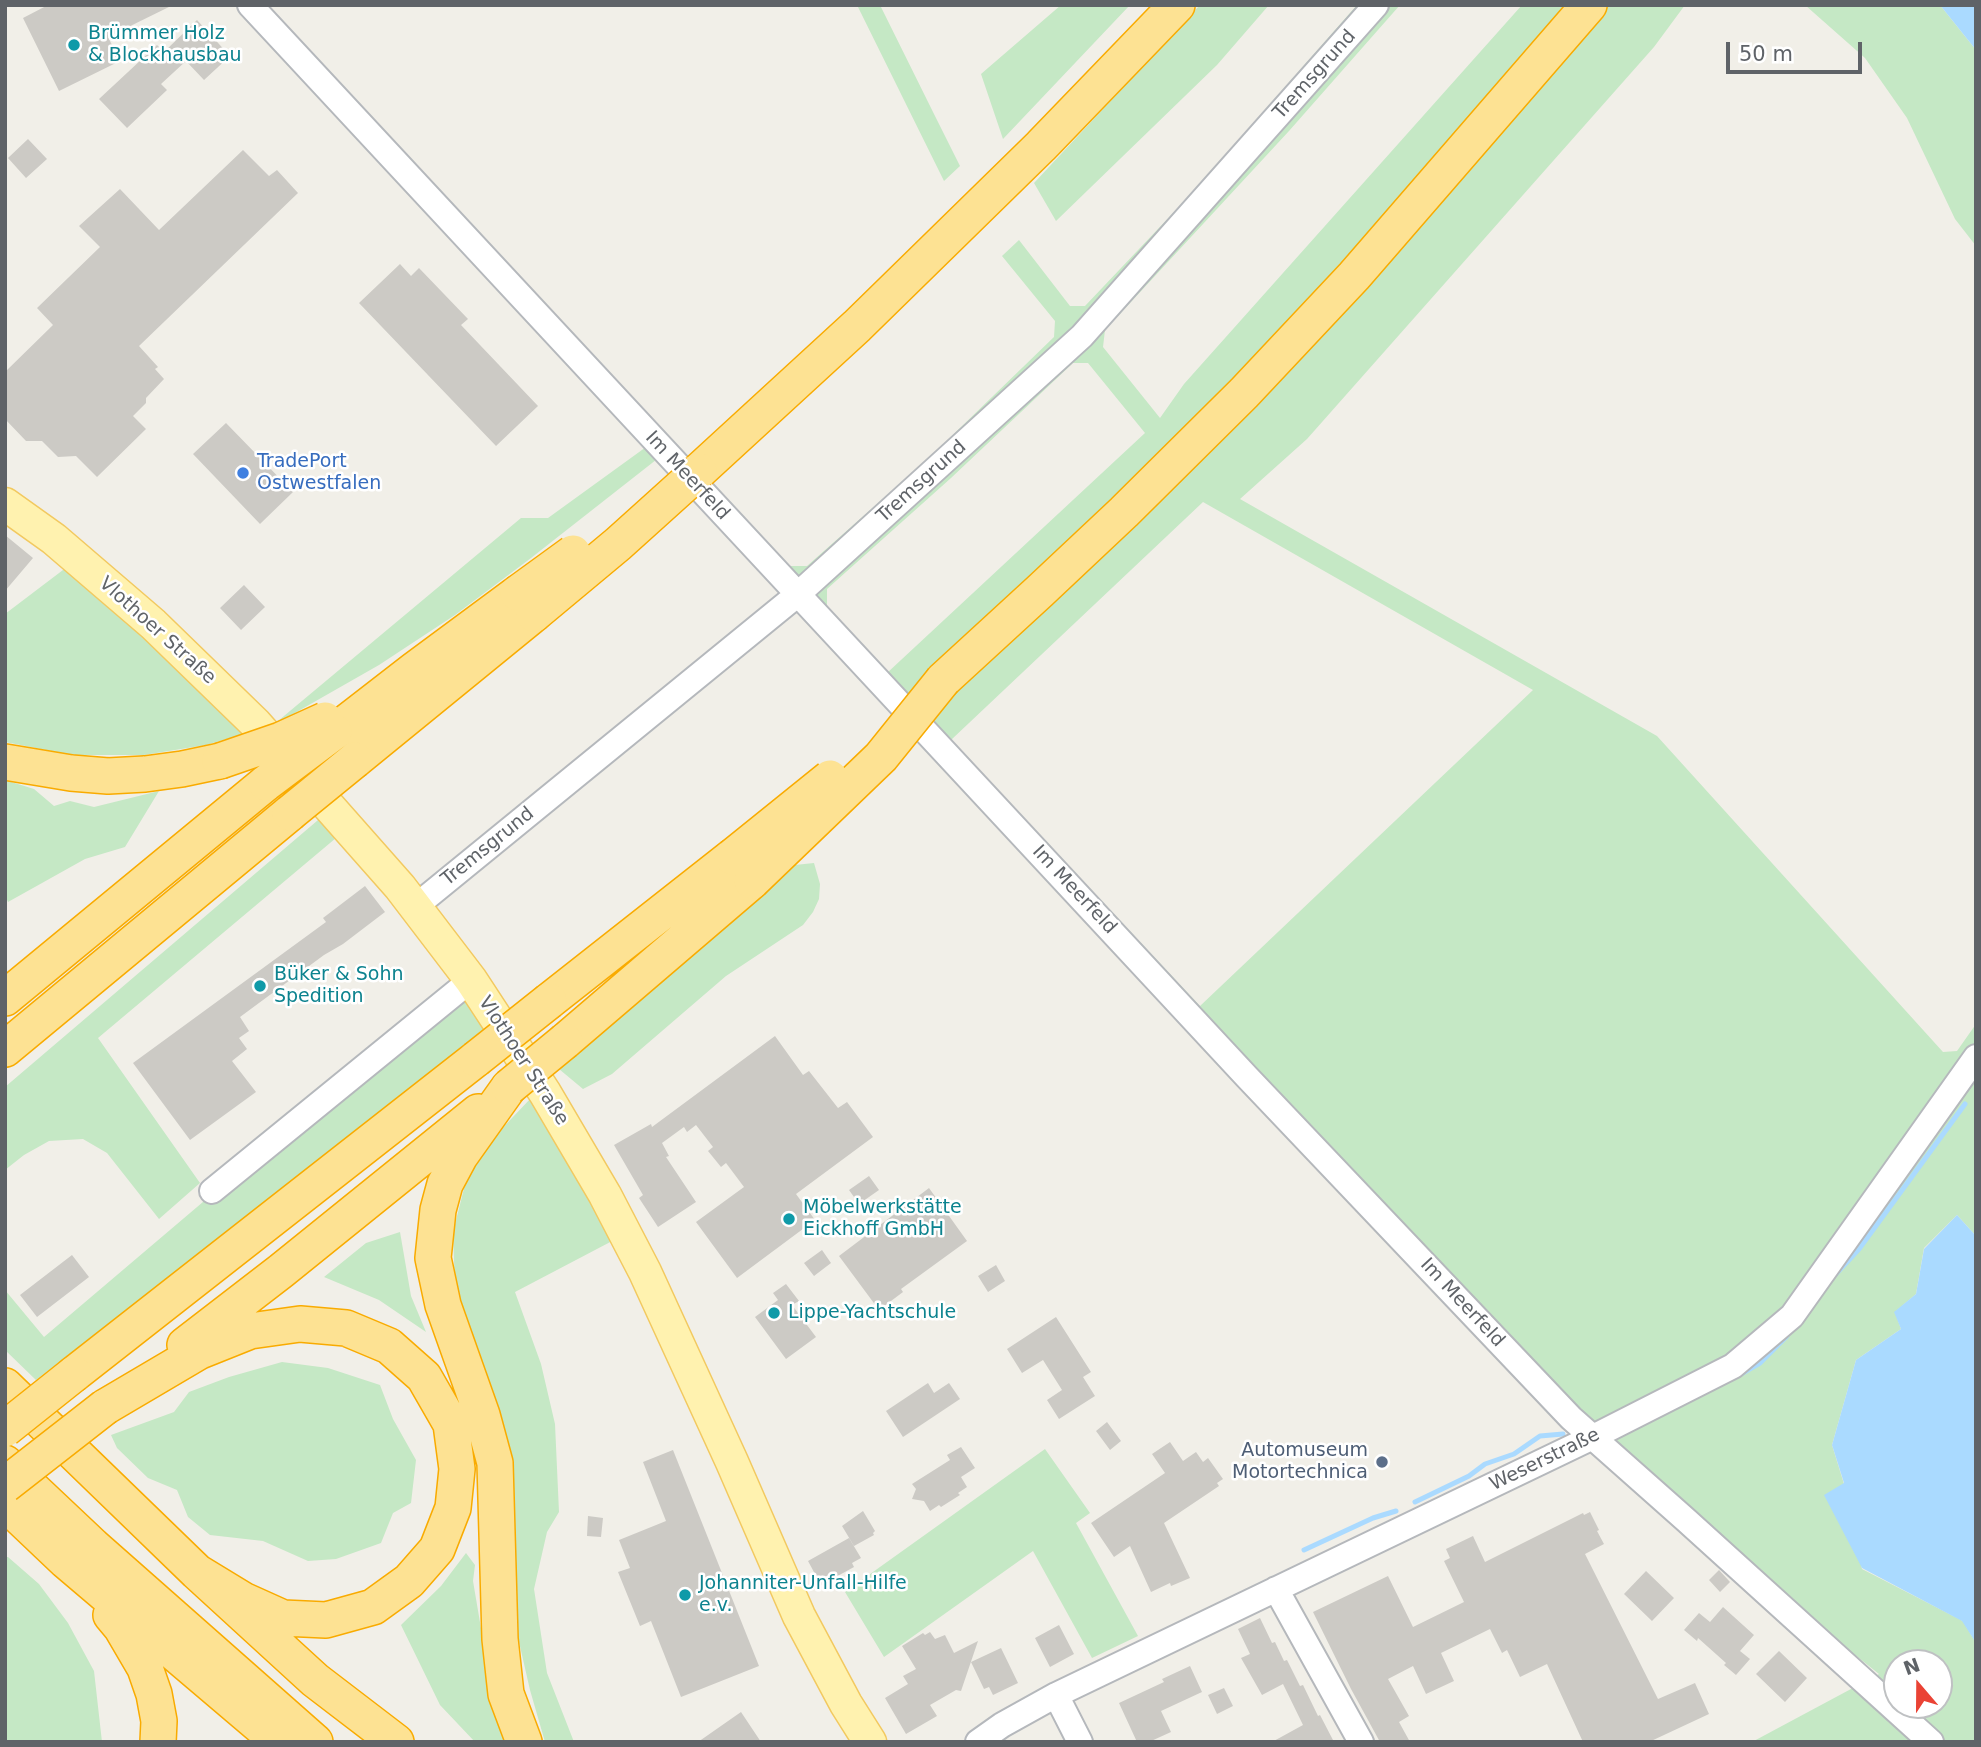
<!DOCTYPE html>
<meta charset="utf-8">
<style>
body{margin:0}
#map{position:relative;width:1981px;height:1747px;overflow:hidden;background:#f1efe8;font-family:"DejaVu Sans",sans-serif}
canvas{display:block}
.frame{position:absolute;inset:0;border:7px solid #5f6368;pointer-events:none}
.north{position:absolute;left:1883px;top:1649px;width:70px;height:70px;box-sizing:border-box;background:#fff;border:2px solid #bfc1c3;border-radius:50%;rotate:340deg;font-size:19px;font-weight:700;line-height:28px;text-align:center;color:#5f6368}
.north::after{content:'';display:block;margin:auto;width:24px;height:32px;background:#ea4335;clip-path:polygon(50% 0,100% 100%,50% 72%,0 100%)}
.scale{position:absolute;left:1726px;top:42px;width:136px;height:32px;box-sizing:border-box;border:4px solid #5f6368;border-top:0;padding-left:9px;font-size:21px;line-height:24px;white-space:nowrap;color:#5f6368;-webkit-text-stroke:5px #fff;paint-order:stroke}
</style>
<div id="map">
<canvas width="1981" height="1747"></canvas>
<div class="frame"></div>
<div class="north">N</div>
<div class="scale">50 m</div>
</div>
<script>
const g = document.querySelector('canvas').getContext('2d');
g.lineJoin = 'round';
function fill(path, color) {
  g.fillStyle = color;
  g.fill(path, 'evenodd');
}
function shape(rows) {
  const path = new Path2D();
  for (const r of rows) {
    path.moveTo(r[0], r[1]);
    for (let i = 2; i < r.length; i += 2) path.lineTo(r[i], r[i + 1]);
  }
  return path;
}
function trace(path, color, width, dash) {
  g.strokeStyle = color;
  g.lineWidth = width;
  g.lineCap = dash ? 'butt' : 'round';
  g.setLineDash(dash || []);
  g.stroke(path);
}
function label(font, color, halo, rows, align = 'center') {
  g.font = font + ' "DejaVu Sans",sans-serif';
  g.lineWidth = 5;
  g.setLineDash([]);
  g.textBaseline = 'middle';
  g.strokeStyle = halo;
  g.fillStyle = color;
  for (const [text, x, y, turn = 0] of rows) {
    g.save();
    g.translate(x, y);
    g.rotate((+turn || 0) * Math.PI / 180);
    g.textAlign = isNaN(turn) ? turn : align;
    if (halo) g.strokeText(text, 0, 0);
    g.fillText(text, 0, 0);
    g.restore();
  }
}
fill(shape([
 [857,5,880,5,933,112,960,166,944,181],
 [1061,5,1130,5,1003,139,981,74],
 [1200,5,1269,5,1217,65,1056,221,1034,183],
 [1357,5,1400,5,1289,131,1105,330,1103,347,1160,418,1184,384,1522,5,1685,5,1654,47,1307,439,1240,499,1657,736,1943,1052,1957,1051,1976,1024,1976,1236,1957,1215,1924,1248,1916,1294,1895,1312,1901,1329,1856,1360,1832,1445,1844,1484,1862,1569,1963,1621,1976,1643,1976,1742,1752,1742,1879,1674,1786,1600,1592,1452,951,740,887,673,1145,433,1088,363,1073,363,951,478,827,589,827,608,787,566,807,566,930,457,1054,337,1055,321,1002,256,1019,240,1070,306,1085,306,1193,192],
 [1203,502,1533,690,1200,1006,951,740],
 [1897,1663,1939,1663,1939,1705,1897,1705],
 [1805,5,1940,5,1976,50,1976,246,1955,219,1907,118,1865,58],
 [664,434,675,445,531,558,455,615,379,665,272,726,206,745,144,755,72,755,5,742,5,614,88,551,272,726,521,518,548,518],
 [5,780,34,789,54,806,70,801,94,807,159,791,125,847,85,859,8,902,5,895],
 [338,803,355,822,98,1038,200,1183,159,1219,107,1153,83,1139,49,1141,24,1155,5,1170,5,1087],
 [814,863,820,884,819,899,813,912,803,925,726,976,612,1074,583,1089,559,1069,785,866],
 [479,981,501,1019,36,1380,5,1350,5,1290,44,1337,210,1196],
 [532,1097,616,1239,515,1292,541,1364,555,1424,559,1512,547,1532,534,1589,547,1673,574,1742,545,1742,530,1690,514,1620,455,1288,453,1232,471,1161],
 [400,1232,411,1296,426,1332,379,1300,324,1277,366,1243],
 [282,1362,328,1368,380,1385,393,1419,416,1460,411,1503,393,1513,381,1543,336,1559,308,1561,263,1541,210,1535,188,1517,177,1490,148,1478,117,1448,111,1435,174,1412,189,1392,229,1377],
 [1045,1449,1090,1513,1076,1523,1138,1636,1092,1658,1033,1551,884,1657,845,1592],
 [466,1553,475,1565,473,1581,485,1652,507,1742,475,1742,440,1705,401,1625,441,1586],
 [5,1557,8,1557,39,1584,68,1623,94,1671,102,1742,5,1742]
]), '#c5e8c5');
fill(shape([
 [1940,5,1976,5,1976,50],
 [1957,1215,1976,1236,1976,1643,1962,1621,1862,1568,1824,1495,1844,1483,1832,1445,1856,1360,1901,1329,1894,1312,1916,1294,1924,1249]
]), '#aadaff');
trace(shape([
 [1834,1276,1859,1249,1965,1104],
 [1741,1374,1760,1363,1787,1336],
 [1415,1502,1469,1476,1485,1464,1514,1454,1540,1436,1563,1434],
 [1304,1550,1373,1518,1396,1511]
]), '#aadaff', 5);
fill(shape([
 [48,5,173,5,108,37,120,61,59,91,23,18],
 [197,20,230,56,204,80,186,61,161,84,167,90,127,128,99,99,157,45,164,52],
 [28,139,47,159,26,178,8,158],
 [243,150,269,176,277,170,298,193,139,346,158,367,155,369,164,379,146,398,146,403,133,416,146,429,97,477,76,456,58,457,42,441,26,441,5,419,5,372,53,325,37,308,100,247,79,226,120,189,159,230],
 [400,264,411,276,419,268,468,319,461,325,538,406,496,446,359,303],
 [226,423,293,492,260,524,193,454],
 [5,535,33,558,5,591],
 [244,585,265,607,241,630,220,608],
 [365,886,385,912,343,944,324,955,240,1017,249,1031,239,1038,247,1049,232,1061,256,1092,190,1140,133,1063,326,922,323,918],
 [775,1036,803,1075,809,1071,838,1108,847,1102,873,1137,796,1194,815,1220,737,1278,696,1222,744,1187,726,1163,721,1167,708,1151,713,1147,696,1125,687,1132,684,1127,662,1143,669,1156,666,1157,696,1202,658,1227,639,1198,643,1195,614,1145,651,1124,652,1127],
 [869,1176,879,1190,859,1204,849,1190],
 [929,1188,967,1241,901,1289,903,1292,879,1310,839,1256],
 [822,1250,831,1263,814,1276,804,1263],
 [72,1255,89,1277,37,1317,20,1295],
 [996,1265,1005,1281,988,1292,978,1276],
 [786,1284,799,1301,792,1305,816,1337,786,1359,755,1317,778,1300,773,1293],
 [1056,1317,1091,1372,1083,1377,1095,1396,1059,1419,1047,1400,1062,1390,1043,1360,1022,1373,1007,1349],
 [928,1383,934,1393,949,1383,960,1399,903,1437,886,1411],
 [1107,1422,1121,1441,1110,1450,1096,1431],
 [1170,1442,1183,1461,1196,1452,1203,1462,1208,1458,1223,1479,1217,1483,1219,1486,1164,1523,1190,1578,1171,1586,1170,1583,1151,1592,1130,1546,1114,1557,1091,1523,1165,1473,1152,1454],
 [961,1447,975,1468,961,1477,967,1487,958,1493,960,1495,941,1507,939,1505,930,1511,924,1501,912,1499,916,1489,912,1484,950,1460,947,1455],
 [673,1450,759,1666,681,1697,651,1621,640,1626,618,1572,630,1568,619,1540,666,1521,643,1462],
 [863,1511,875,1531,873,1533,874,1535,854,1546,842,1526],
 [1590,1512,1599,1530,1597,1531,1604,1544,1585,1554,1658,1699,1695,1683,1709,1714,1649,1742,1583,1742,1547,1664,1520,1677,1507,1650,1502,1653,1490,1629,1441,1653,1454,1681,1426,1694,1413,1666,1388,1679,1409,1716,1399,1722,1410,1742,1380,1742,1351,1689,1313,1612,1388,1576,1413,1627,1464,1602,1444,1561,1450,1558,1446,1549,1473,1536,1485,1562,1583,1513,1584,1515],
 [588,1516,603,1518,601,1537,587,1536],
 [849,1538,861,1558,852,1563,854,1567,821,1585,808,1561],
 [1719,1570,1730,1582,1720,1592,1709,1580],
 [1646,1571,1674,1598,1652,1621,1624,1594],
 [1723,1607,1754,1635,1740,1651,1750,1659,1736,1675,1724,1665,1726,1663,1698,1638,1697,1641,1684,1630,1699,1613,1710,1622],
 [1260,1618,1272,1643,1275,1642,1284,1661,1287,1660,1300,1686,1303,1685,1318,1716,1320,1715,1334,1742,1272,1742,1303,1725,1283,1684,1262,1695,1241,1658,1250,1654,1238,1629],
 [1059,1625,1074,1654,1050,1667,1035,1638],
 [930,1632,935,1639,945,1635,954,1653,978,1641,961,1691,956,1690,930,1705,937,1716,906,1734,885,1698,908,1684,903,1676,916,1669,902,1646,923,1633,925,1635],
 [1001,1648,1018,1683,993,1695,989,1687,984,1689,971,1662],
 [1779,1651,1807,1678,1785,1702,1756,1674],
 [1190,1666,1202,1692,1161,1711,1171,1732,1149,1742,1137,1742,1119,1703,1164,1682,1162,1679],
 [1224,1688,1233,1706,1217,1714,1208,1695],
 [741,1712,761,1742,698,1742]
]), '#cccac5');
const minor = shape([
 [250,5,1247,1077,1571,1418,1686,1520,1931,1742],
 [416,906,797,595,1082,336,1376,5],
 [212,1191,471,980],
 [1276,1589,1361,1742],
 [1056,1695,1080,1742],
 [978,1742,1002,1725,1056,1695,1593,1437,1733,1366,1792,1316,1976,1057]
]);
const major = shape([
 [5,504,54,539,153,624,256,724,400,887,471,980,545,1093,605,1195,645,1272,732,1462,799,1616,846,1704,870,1742]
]);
const highway = shape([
 [699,471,857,326,1041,146,1177,5],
 [943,680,1040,591,1124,512,1244,393,1354,276,1589,5],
 [334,732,414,670,518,593],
 [355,760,534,614],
 [5,762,71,773,108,776,145,774,182,769,220,761],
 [5,998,266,783],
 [549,1001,732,857],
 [565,1041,752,881],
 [5,1049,290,813],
 [509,1087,460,1156,445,1184,438,1210,433,1258,443,1305,482,1415,495,1463,500,1639,506,1694,524,1742],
 [185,1345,281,1271,478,1112],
 [74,1374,476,1059],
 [5,1386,197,1572,315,1680,396,1742],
 [105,1407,200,1351,250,1331,300,1324,346,1328,389,1346,424,1377,451,1424,457,1469,453,1508,437,1549,409,1581,373,1607,326,1620,283,1618,243,1600,197,1572],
 [5,1463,93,1546,315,1742],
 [5,1503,66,1561,271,1735],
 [111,1615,121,1627,145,1668,154,1694,159,1721,158,1742]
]);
trace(minor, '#b5b8bc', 28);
trace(major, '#f2c960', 35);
trace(highway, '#f9ab00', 38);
trace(minor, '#fff', 24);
trace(major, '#fff2af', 32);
trace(highway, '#fde293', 35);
const highwayBridge = shape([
 [518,593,573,553],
 [534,614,618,544,699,471],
 [220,761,281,740,325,720],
 [266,783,334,732],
 [290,813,355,760],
 [732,857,830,778],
 [752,881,881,757,943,680],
 [476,1059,549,1001],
 [509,1087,565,1041],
 [5,1429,74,1374],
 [5,1485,105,1407]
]);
trace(highwayBridge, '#f9ab00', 38, []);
trace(highwayBridge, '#fde293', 35);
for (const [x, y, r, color] of [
 [74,45,7,"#0f9aa8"],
 [243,473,7,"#3f7fe0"],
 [260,986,7,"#0f9aa8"],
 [789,1219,7,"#0f9aa8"],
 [774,1313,7,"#0f9aa8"],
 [1382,1462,7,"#5c6f8a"],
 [685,1595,7,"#0f9aa8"]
]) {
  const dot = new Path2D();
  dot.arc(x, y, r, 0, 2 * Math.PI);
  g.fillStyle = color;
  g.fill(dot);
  trace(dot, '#fff', 2.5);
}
label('19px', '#0d838f', '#fff', [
 ["Brümmer Holz",88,34],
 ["& Blockhausbau",88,56],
 ["Büker & Sohn",274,975],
 ["Spedition",274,997],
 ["Möbelwerkstätte",803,1208],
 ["Eickhoff GmbH",803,1230],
 ["Lippe-Yachtschule",788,1313],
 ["Johanniter-Unfall-Hilfe",699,1584],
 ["e.v.",699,1606]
], 'left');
label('19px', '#5f6368', '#fff', [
 ["Tremsgrund",1315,75,-48],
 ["Im Meerfeld",687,476,47],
 ["Tremsgrund",922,482,-42],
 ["Vlothoer Straße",157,631,42],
 ["Tremsgrund",488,847,-39],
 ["Im Meerfeld",1074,890,47],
 ["Vlothoer Straße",523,1061,57],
 ["Im Meerfeld",1462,1303,47],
 ["Weserstraße",1545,1460,-26]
]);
label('19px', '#366cbe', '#fff', [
 ["TradePort",257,462],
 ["Ostwestfalen",257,484]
], 'left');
label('19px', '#4e5e75', '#fff', [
 ["Automuseum",1368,1451],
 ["Motortechnica",1368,1473]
], 'right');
</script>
